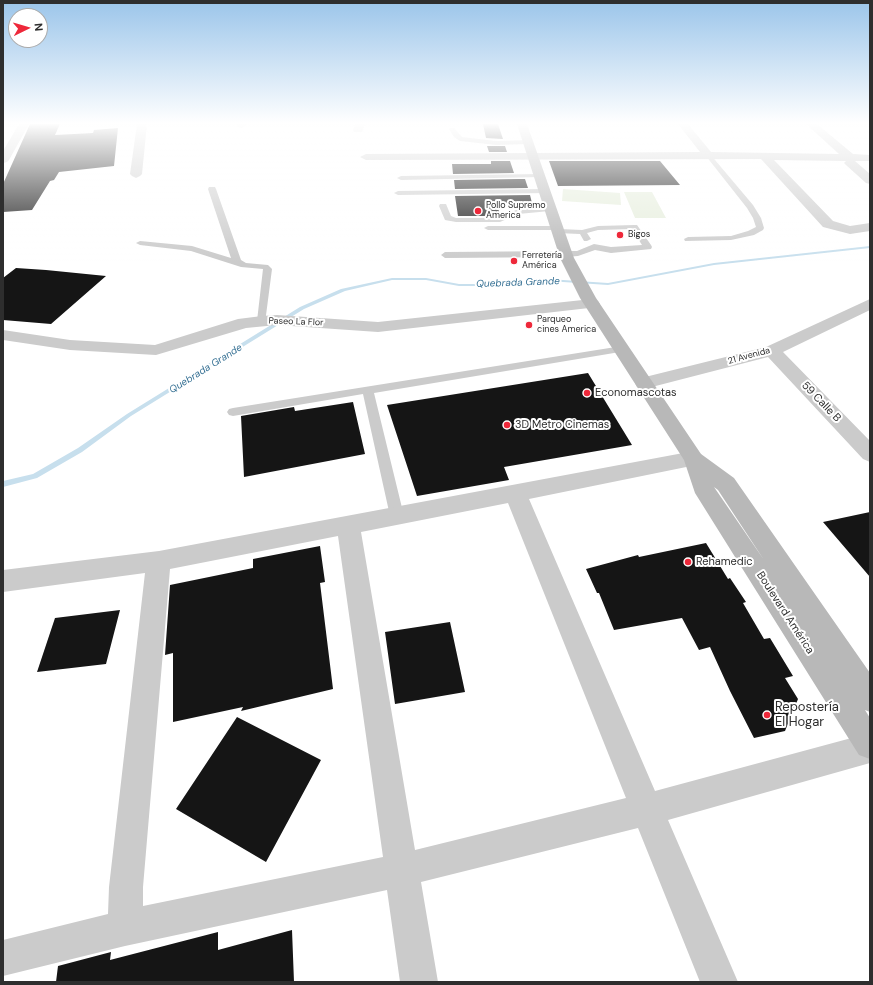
<!DOCTYPE html>
<meta charset="utf-8">
<style>
body{margin:0}
#map{position:relative;width:873px;height:985px;overflow:hidden;background:#fff;font-family:"DM Sans",sans-serif}
canvas{display:block}
.frame{position:absolute;inset:0;border:4px solid #2e2e2e;pointer-events:none}
.north{position:absolute;left:8px;top:8px;width:40px;height:40px;box-sizing:border-box;background:#fff;border:1px solid #ababab;border-radius:50%;rotate:85deg;font-size:11px;font-weight:700;line-height:16px;text-align:center;color:#2e2e2e}
.north::after{content:'';display:block;margin:auto;width:14px;height:18px;background:#ee283a;clip-path:polygon(50% 0,100% 100%,50% 72%,0 100%)}
</style>
<div id="map">
<canvas width="873" height="985"></canvas>
<div class="frame"></div>
<div class="north">N</div>
</div>
<script>
const g = document.querySelector('canvas').getContext('2d');
g.lineJoin = 'round';
function fill(path, color) {
  g.fillStyle = color;
  g.fill(path, 'evenodd');
}
function shape(rows) {
  const path = new Path2D();
  for (const r of rows) {
    path.moveTo(r[0], r[1]);
    for (let i = 2; i < r.length; i += 2) path.lineTo(r[i], r[i + 1]);
  }
  return path;
}
function trace(path, color, width, dash) {
  g.strokeStyle = color;
  g.lineWidth = width;
  g.lineCap = dash ? 'butt' : 'round';
  g.setLineDash(dash || []);
  g.stroke(path);
}
function label(font, color, halo, rows, align = 'center') {
  g.font = font + ' "DM Sans",sans-serif';
  g.lineWidth = 4;
  g.setLineDash([]);
  g.textBaseline = 'middle';
  g.strokeStyle = halo;
  g.fillStyle = color;
  for (const [text, x, y, turn = 0] of rows) {
    g.save();
    g.translate(x, y);
    g.rotate((+turn || 0) * Math.PI / 180);
    g.textAlign = isNaN(turn) ? turn : align;
    if (halo) g.strokeText(text, 0, 0);
    g.fillText(text, 0, 0);
    g.restore();
  }
}
fill(shape([
 [563,189,620,193,621,205,562,201],
 [624,192,652,192,666,218,635,218]
]), '#e5eddb');
fill(shape([
 [870,246,870,248,714,265,608,285,548,281,514,286,459,286,426,280,392,280,345,291,304,309,131,416,82,452,37,478,3,487,3,481,33,474,78,448,127,414,300,307,341,289,392,278,426,278,459,284,514,284,548,279,608,283,714,263,870,246]
]), '#c7dfed');
fill(shape([
 [30,124,60,124,55,135,93,133,94,130,118,128,114,166,59,172,54,180,50,181,32,210,3,212,3,184],
 [483,124,498,124,503,139,486,138],
 [487,146,505,146,507,152,489,152],
 [491,161,510,161,514,173,453,174,452,164,491,164],
 [549,161,660,161,680,185,558,186],
 [518,179,525,179,528,188,455,189,454,180],
 [530,195,532,203,497,203,500,216,458,216,455,196],
 [16,268,46,270,106,276,51,324,3,320,3,278],
 [588,373,632,445,504,467,509,480,417,496,387,405],
 [353,402,365,454,244,477,241,416,294,407,295,411],
 [870,512,870,577,823,522],
 [706,543,728,579,730,578,746,602,743,603,764,639,770,638,793,676,785,678,798,699,785,731,754,738,730,691,710,647,699,650,682,618,614,630,599,593,597,593,586,569,638,555,639,557],
 [320,546,325,582,320,583,333,689,241,711,243,707,173,722,173,653,165,655,170,585,253,568,253,559],
 [120,610,106,664,37,672,55,618],
 [450,622,465,692,395,704,385,632],
 [237,717,321,760,266,862,176,809],
 [292,930,294,982,56,982,58,966,111,952,110,960,218,932,218,950]
]), '#151515');
fill(shape([
 [450,128,454,128,462,137,496,141,528,140,531,142,528,144,496,145,460,141,454,137,449,129,450,128],
 [706,154,710,154,753,205,761,218,764,228,763,230,754,235,731,240,685,241,684,239,688,237,731,236,748,231,756,227,753,218,747,208,706,156,706,154],
 [539,174,541,175,541,177,401,180,397,178,401,176,539,174],
 [209,187,215,187,216,189,241,260,246,263,268,265,272,269,265,323,259,323,257,321,263,269,241,267,191,251,140,245,136,243,140,241,192,246,231,258,208,189,209,187],
 [544,189,548,191,547,193,398,195,394,193,398,191,544,189],
 [440,204,446,204,451,216,456,218,499,218,516,210,550,207,554,209,550,211,518,214,500,222,456,222,445,220,439,206,440,204],
 [634,225,637,225,651,245,652,247,651,249,611,253,595,250,578,256,565,257,445,258,441,255,445,252,565,251,577,251,594,244,611,247,642,245,632,229,598,230,587,233,591,239,587,241,584,241,580,234,557,233,554,233,553,230,488,230,484,228,488,226,559,226,560,229,582,230,598,226,634,225],
 [622,346,627,349,626,351,374,393,404,516,402,520,397,521,392,520,390,516,363,394,233,416,229,415,227,412,229,409,233,408,622,346]
]), '#cbcbcb');
fill(shape([
 [19,124,29,124,9,160,7,162,3,163,3,151,19,124],
 [137,124,147,124,142,174,140,176,136,178,132,176,130,174,137,124],
 [236,124,246,124,247,125,242,128,238,127,236,124],
 [355,124,365,124,362,132,354,132,353,130,355,124],
 [678,124,688,124,711,152,839,154,806,124,817,124,853,154,870,155,870,161,855,161,870,174,870,184,866,183,846,165,844,163,846,161,774,160,833,221,850,226,870,223,870,231,850,234,823,227,761,159,366,160,360,157,366,154,700,152,678,124],
 [592,299,598,301,600,304,598,307,378,332,277,325,246,328,156,355,70,350,3,340,3,330,70,340,155,345,238,319,262,316,277,315,378,322,592,299],
 [870,299,870,310,783,352,870,441,870,462,863,459,768,357,644,389,637,387,635,383,637,379,766,347,870,299],
 [694,451,701,454,704,459,701,464,529,499,655,791,870,733,870,763,668,820,738,982,700,982,638,828,421,882,438,982,400,982,387,890,125,946,3,976,3,940,108,914,109,887,145,573,3,592,3,570,159,551,694,451],
 [508,503,626,798,415,850,361,532,508,503],
 [338,536,383,857,143,906,143,887,170,569,338,536]
]), '#cbcbcb');
fill(shape([
 [517,124,527,124,574,258,596,298,701,454,734,478,870,673,870,712,865,710,870,718,870,759,859,755,695,493,684,460,580,298,560,258,517,124],
 [714,487,718,490,764,560,714,487]
]), '#b8b8b8');
const sky = g.createLinearGradient(0, 0, 0, 262);
sky.addColorStop(0, '#9bc5ea');
sky.addColorStop(0.47, '#fff');
sky.addColorStop(1, '#ffffff00');
g.fillStyle = sky;
g.fillRect(0, 0, 873, 262);
for (const [x, y, r, color] of [
 [478,211,4,"#ee283a"],
 [620,235,4,"#ee283a"],
 [514,261,4,"#ee283a"],
 [529,325,4,"#ee283a"],
 [587,393,4,"#ee283a"],
 [507,425,4,"#ee283a"],
 [688,562,4,"#ee283a"],
 [767,715,4,"#ee283a"]
]) {
  const dot = new Path2D();
  dot.arc(x, y, r, 0, 2 * Math.PI);
  g.fillStyle = color;
  g.fill(dot);
  trace(dot, '#fff', 1.5);
}
label('9px', '#2e2e2e', '#fff', [
 ["Pollo Supremo",486,206],
 ["America",486,216],
 ["Bigos",628,235],
 ["Ferretería",522,256],
 ["América",522,266],
 ["Parqueo",537,320],
 ["cines America",537,330]
], 'left');
label('9px', '#2e2e2e', '#fff', [
 ["Paseo La Flor",296,322,2],
 ["21 Avenida",749,356,-15]
]);
label('italic 10px', '#387295', '#fff', [
 ["Quebrada Grande",518,283,-2],
 ["Quebrada Grande",206,369,-32]
]);
label('11px', '#2e2e2e', '#fff', [
 ["Economascotas",595,393],
 ["3D Metro Cinemas",515,425],
 ["Rehamedic",696,562]
], 'left');
label('11px', '#2e2e2e', '#fff', [
 ["59 Calle B",821,402,46],
 ["Boulevard América",785,613,57]
]);
label('13px', '#2e2e2e', '#fff', [
 ["Repostería",775,708],
 ["El Hogar",775,723]
], 'left');
</script>
